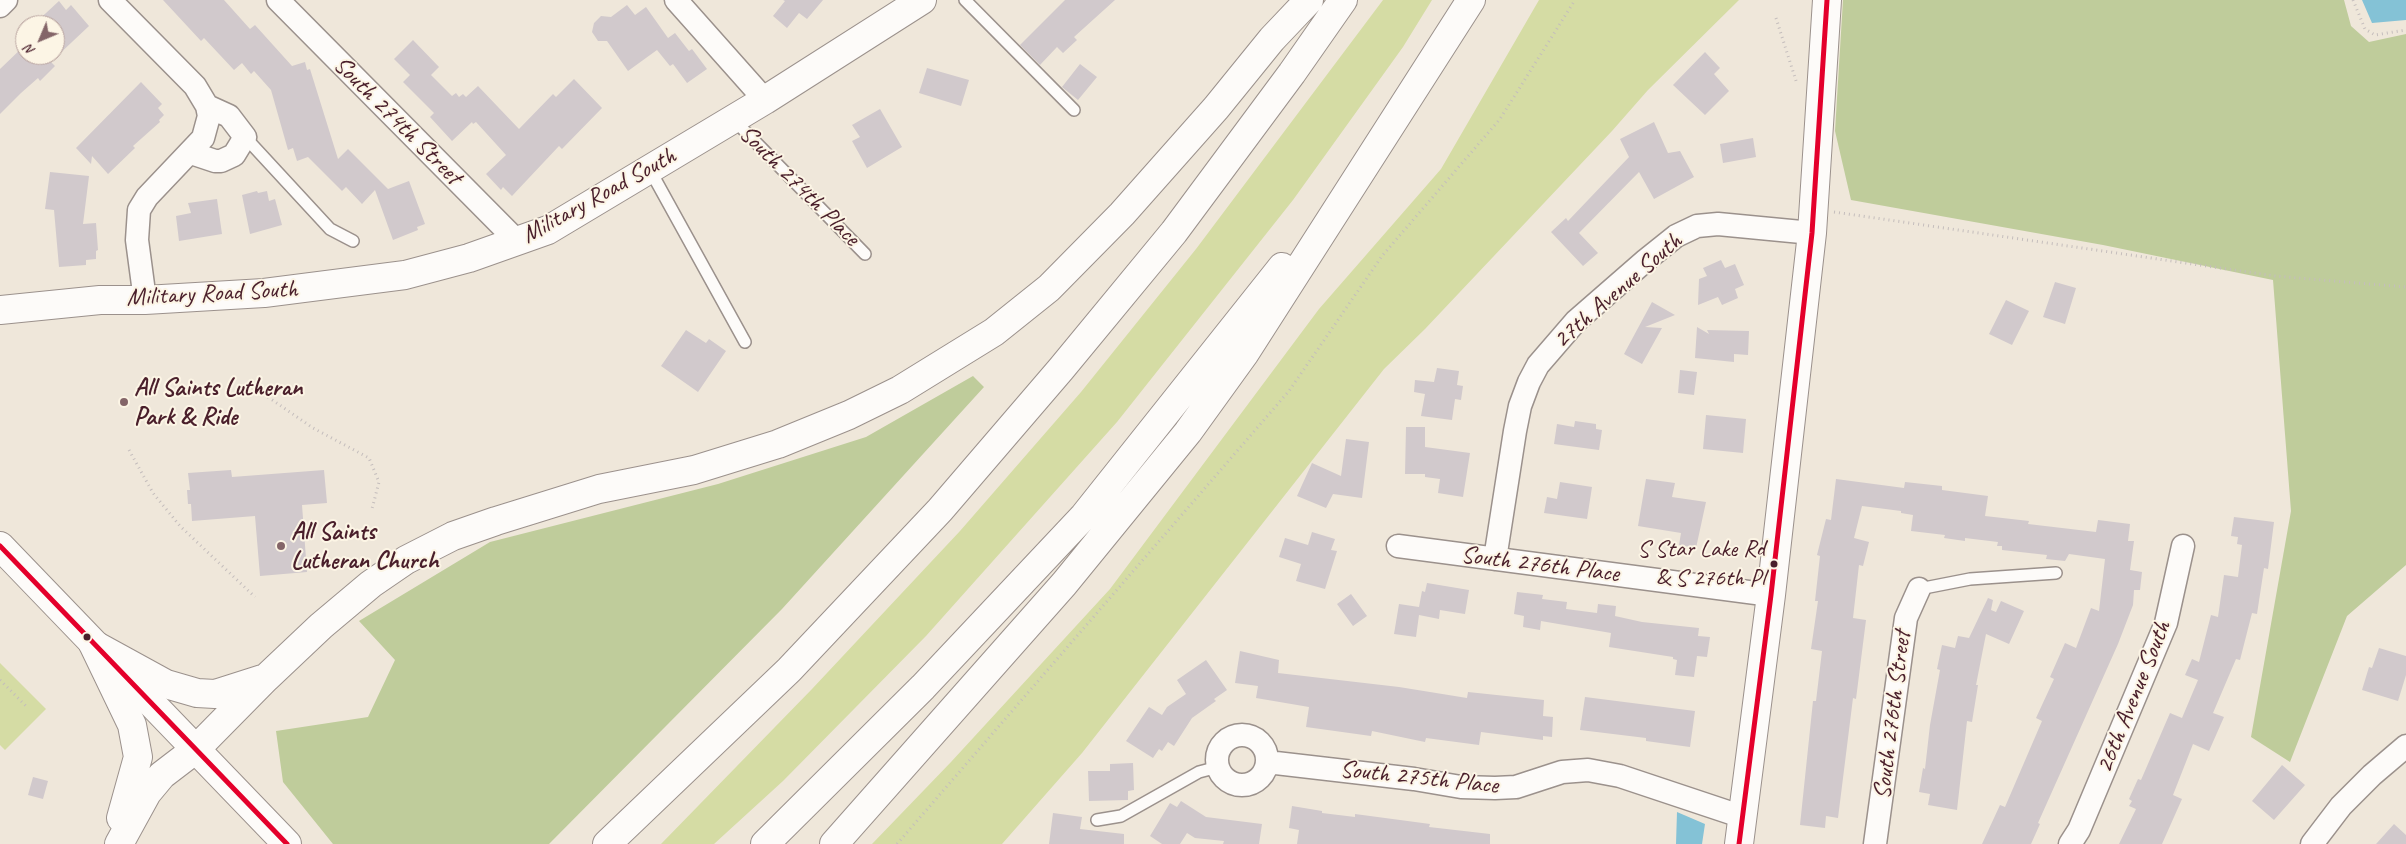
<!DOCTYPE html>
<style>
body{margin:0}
#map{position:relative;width:2406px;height:844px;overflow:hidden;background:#efe7da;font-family:Caveat,sans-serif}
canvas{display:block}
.north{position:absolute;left:15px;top:15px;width:50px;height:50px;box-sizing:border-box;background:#fcf5e5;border:1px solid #b59f9b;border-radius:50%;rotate:225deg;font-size:14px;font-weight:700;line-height:20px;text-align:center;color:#4a1f2b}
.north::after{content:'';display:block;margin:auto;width:18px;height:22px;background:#846568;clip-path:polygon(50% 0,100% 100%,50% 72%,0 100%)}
</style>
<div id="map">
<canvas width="2406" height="844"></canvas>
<div class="north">N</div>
</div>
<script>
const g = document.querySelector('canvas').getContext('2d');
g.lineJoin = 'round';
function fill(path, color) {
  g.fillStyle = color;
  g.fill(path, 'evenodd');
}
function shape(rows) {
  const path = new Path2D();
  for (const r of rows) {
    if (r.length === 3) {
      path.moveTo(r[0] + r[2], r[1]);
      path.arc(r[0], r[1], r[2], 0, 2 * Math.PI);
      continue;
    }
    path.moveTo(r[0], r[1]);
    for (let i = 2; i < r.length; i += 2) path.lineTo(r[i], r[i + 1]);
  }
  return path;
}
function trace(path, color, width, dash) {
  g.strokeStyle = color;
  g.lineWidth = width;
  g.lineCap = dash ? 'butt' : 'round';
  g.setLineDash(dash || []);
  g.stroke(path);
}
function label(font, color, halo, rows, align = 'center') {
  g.font = font + ' Caveat,sans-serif';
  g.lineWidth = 4;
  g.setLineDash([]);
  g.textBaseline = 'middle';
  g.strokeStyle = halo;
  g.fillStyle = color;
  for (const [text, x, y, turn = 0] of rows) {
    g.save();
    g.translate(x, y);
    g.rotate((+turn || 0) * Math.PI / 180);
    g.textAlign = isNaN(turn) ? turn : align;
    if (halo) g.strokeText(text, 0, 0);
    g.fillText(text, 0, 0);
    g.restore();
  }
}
fill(shape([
 [1383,0,1432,0,1403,47,1293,200,1117,422,926,636,783,781,714,844,661,844,812,689,960,531,1081,392,1196,249],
 [1539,0,1739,0,1648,90,1612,131,1425,329,1384,369,1082,753,1002,844,872,844,951,762,1110,589,1319,309,1441,169],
 [0,663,46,709,5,750,0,745]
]), '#d5dca4');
fill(shape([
 [1843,0,2344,0,2351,26,2369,42,2406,34,2406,565,2347,616,2290,762,2251,737,2291,511,2273,280,2103,245,1851,200,1835,131],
 [973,376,984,387,782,609,549,844,333,844,283,782,276,731,368,717,395,660,359,621,490,542,718,484,866,437]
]), '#bfcc9b');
fill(shape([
 [2362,0,2406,0,2406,20,2372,23],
 [1677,812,1705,824,1702,844,1676,844]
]), '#84c2d6');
fill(shape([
 [163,0,224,0,250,29,255,25,292,66,305,62,307,70,310,69,338,159,348,149,388,189,409,181,425,224,417,227,418,230,393,240,375,190,362,204,346,187,342,191,308,157,297,161,293,148,288,150,271,90,254,71,251,74,242,63,234,70,204,38,201,41],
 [783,0,823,0,807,19,799,13,787,28,773,16,785,1],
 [1065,0,1115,0,1074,37,1077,40,1063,53,1057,47,1040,65,1020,45],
 [59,1,66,10,71,5,89,26,55,58,55,25,33,25],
 [627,5,635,15,646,7,668,38,675,33,689,51,692,49,707,69,687,83,673,64,670,66,657,50,628,71,607,41,598,41,592,32,594,23,601,16,611,17],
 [413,40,439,67,431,75,452,96,456,93,459,97,463,94,466,97,478,86,519,129,553,94,556,97,574,79,602,108,562,149,559,146,512,196,503,187,501,190,486,174,506,155,476,122,473,124,472,122,452,141,430,117,434,113,403,82,410,75,394,59],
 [25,45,25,55,44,55,55,66,40,81,38,78,21,93,0,114,0,69],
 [1705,52,1720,68,1714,74,1729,91,1705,115,1673,85],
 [1080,64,1097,77,1078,100,1062,87],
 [927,68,969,80,961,106,919,93],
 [141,82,162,104,158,108,164,115,159,120,160,122,133,146,135,148,108,174,92,156,91,164,76,148],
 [880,109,902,147,867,168,852,141,860,137,852,125],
 [1654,122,1668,153,1680,151,1694,177,1654,199,1639,172,1579,233,1598,253,1583,266,1551,232,1566,218,1568,221,1629,157,1620,139],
 [1753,138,1756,157,1723,163,1720,144],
 [50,172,89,176,83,224,96,223,98,250,96,251,96,259,86,260,86,265,59,267,54,210,45,209],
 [257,191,258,193,267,191,269,201,275,199,282,225,250,234,242,195],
 [217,199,222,234,179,241,176,216,191,213,188,203],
 [1721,260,1725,268,1735,264,1744,285,1735,289,1738,298,1722,305,1718,297,1698,305,1699,279,1707,276,1703,268],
 [2055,282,2076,288,2065,324,2043,317],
 [2006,300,2029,311,2012,345,1989,334],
 [1652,302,1675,315,1645,327,1662,328,1642,364,1624,354],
 [1697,327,1709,334,1707,330,1749,331,1748,355,1734,354,1734,362,1695,358],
 [686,330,706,343,709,339,726,351,698,392,661,366],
 [1437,368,1459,371,1457,385,1463,386,1461,400,1455,399,1452,420,1421,416,1425,394,1414,392,1415,380,1434,382],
 [1680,370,1697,372,1694,395,1678,393],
 [1706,415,1746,419,1743,453,1703,449],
 [1575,421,1596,424,1596,429,1602,430,1599,450,1554,444,1557,424,1574,427],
 [1406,427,1425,427,1425,447,1470,453,1463,497,1438,493,1440,479,1425,477,1425,474,1405,474],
 [1346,439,1369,442,1362,498,1333,494,1326,508,1297,496,1312,463,1341,476],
 [231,470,232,477,324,470,327,503,302,505,307,572,260,576,255,516,192,521,191,504,188,504,187,490,190,490,188,473],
 [1646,479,1675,483,1672,497,1706,502,1696,548,1679,545,1681,533,1638,526],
 [1836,479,1904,488,1905,482,1942,486,1942,490,1988,496,1985,516,2029,521,2028,524,2096,532,2098,520,2130,524,2128,541,2134,541,2130,570,2142,572,2140,590,2134,590,2133,605,2118,644,2038,823,2040,824,2031,844,1982,844,2000,805,2005,807,2042,721,2036,718,2054,679,2050,677,2065,643,2076,648,2091,608,2099,611,2105,559,2069,554,2065,561,2046,559,2047,555,2002,550,2002,546,1997,546,1998,542,1965,538,1965,541,1944,538,1945,535,1911,531,1913,515,1901,513,1901,511,1862,506,1854,538,1869,542,1863,566,1859,565,1853,618,1866,620,1856,699,1853,698,1838,818,1826,816,1825,828,1800,825,1813,701,1816,701,1822,651,1811,649,1818,601,1815,601,1820,556,1817,555,1826,519,1831,520],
 [1560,482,1592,487,1587,519,1544,513,1547,497,1557,499],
 [2234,517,2274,522,2268,569,2264,568,2257,614,2252,613,2240,660,2236,659,2213,713,2224,717,2209,751,2193,744,2173,795,2182,799,2162,844,2119,844,2136,809,2129,806,2132,801,2129,799,2138,779,2141,780,2170,713,2182,718,2198,680,2185,675,2192,659,2199,662,2211,615,2218,617,2224,575,2238,577,2242,545,2237,544,2238,537,2231,536],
 [1312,532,1335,539,1331,550,1337,551,1325,589,1296,581,1301,564,1279,557,1285,538,1308,545],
 [1427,583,1469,590,1465,614,1440,610,1439,619,1419,615,1416,637,1394,634,1399,604,1419,607,1422,591,1425,592],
 [1517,592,1543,595,1542,599,1567,602,1566,609,1597,613,1598,604,1616,606,1615,616,1642,622,1699,628,1698,636,1710,637,1707,657,1697,656,1694,677,1675,675,1677,660,1673,659,1673,657,1609,647,1611,633,1541,621,1540,630,1523,627,1524,616,1514,614],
 [1351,594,1367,616,1353,626,1337,604],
 [1988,598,1993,600,1991,610,1996,612,2001,601,2024,611,2009,644,1986,634,1976,685,1978,685,1972,722,1967,721,1957,810,1928,805,1930,794,1919,792,1923,768,1925,769,1930,725,1940,670,1937,669,1942,645,1955,648,1958,636,1969,638],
 [2379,648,2406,656,2406,675,2398,701,2362,690,2369,667,2372,668],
 [1240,651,1279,660,1278,673,1399,687,1467,698,1468,692,1544,700,1543,716,1553,717,1552,737,1543,736,1543,740,1481,732,1479,745,1426,738,1425,742,1372,731,1371,736,1306,727,1309,707,1256,698,1258,686,1235,683],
 [1206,660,1227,690,1214,699,1216,701,1192,718,1174,746,1168,742,1162,751,1159,749,1153,758,1126,741,1149,707,1162,715,1167,707,1186,694,1177,680],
 [1585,697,1695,711,1690,747,1646,741,1646,738,1580,730],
 [1133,763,1134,790,1128,791,1128,800,1089,801,1088,771,1110,771,1110,764],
 [2282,765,2305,785,2274,820,2252,801],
 [33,777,48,781,43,799,28,795],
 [1181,801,1206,817,1262,824,1259,844,1223,844,1224,841,1195,838,1187,833,1180,844,1162,844,1150,836,1170,803,1177,807],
 [1292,806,1322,811,1322,813,1355,817,1355,814,1430,824,1429,827,1490,834,1490,844,1297,844,1299,830,1289,828],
 [1053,813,1082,817,1080,829,1124,834,1124,844,1049,844],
 [2394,824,2406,835,2406,844,2376,844]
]), '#d1c9cc');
const lane = shape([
 [965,0,1074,110],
 [733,119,865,254],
 [245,137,330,229,353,241],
 [650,170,745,342],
 [1919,589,1970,579,2056,573],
 [1097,820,1121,816,1199,772,1218,767]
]);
const street = shape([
 [110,0,195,86,207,106,209,116,203,138,147,197,139,210,137,240,145,300],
 [278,0,517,241],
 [676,0,765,100],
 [0,6,6,0],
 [191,153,215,161,221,161,234,155,245,137,229,116,207,106],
 [1398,546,1771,595],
 [1495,559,1515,431,1520,406,1529,382,1538,365,1576,321,1646,260,1676,236,1697,226,1718,224,1812,233],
 [1242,760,25],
 [1267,762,1414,779,1461,787,1495,788,1516,787,1562,772,1588,770,1620,776,1743,817],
 [1875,844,1906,618,1919,589],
 [2070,844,2079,830,2166,623,2183,546],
 [2312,844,2341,806,2372,775,2406,746]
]);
const secondary = shape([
 [0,310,100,300,145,300,264,293,405,275,469,258,548,230,765,100,922,0],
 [0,546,287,844],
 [1739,844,1771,595,1812,233,1827,0]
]);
const highway = shape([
 [93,644,132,725,138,757,121,818],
 [93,644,166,684,197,693,215,694,262,679],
 [119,844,147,793,162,775,196,749,266,678,321,626,371,584,406,560,453,536,496,521,599,489,694,470,778,444,849,415,900,390,994,332,1049,288,1122,214,1216,108,1272,39,1309,0],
 [607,844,789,670,940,510,1061,369,1174,232,1292,73,1343,0],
 [765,844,923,687,1084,516,1282,267],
 [834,844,1064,584,1188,432,1245,353,1471,0]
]);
trace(lane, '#9b918c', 14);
trace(street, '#9b918c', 25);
trace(secondary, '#9b918c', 30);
trace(highway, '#9b918c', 30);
trace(shape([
 [2353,0,2365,29,2375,35,2406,30],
 [1776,18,1797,84],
 [1834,212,2275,276,2406,287],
 [268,397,313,428,369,458,379,482,372,509],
 [129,450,153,493,180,526,255,597],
 [0,680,28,708],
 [897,844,1289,391,1382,256,1500,119,1575,0]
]), '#c4bdbc', 3, [1, 4]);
trace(lane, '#fdfbf9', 11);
trace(street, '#fdfbf9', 22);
trace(secondary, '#fdfbf9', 28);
trace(highway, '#fdfbf9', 28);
trace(shape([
 [0,546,287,844],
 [1739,844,1771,595,1812,233,1827,0]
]), '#e4002b', 5);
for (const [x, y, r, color] of [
 [124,402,5,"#846568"],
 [281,546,5,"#846568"],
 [1774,564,4.5,"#4a1f2b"],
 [87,637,4.5,"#4a1f2b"]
]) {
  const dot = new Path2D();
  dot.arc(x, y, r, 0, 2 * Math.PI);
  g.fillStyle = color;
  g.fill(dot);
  trace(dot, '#fcf5e5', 2);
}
label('24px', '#4a1f2b', '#fcf5e5', [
 ["S Star Lake Rd",1765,550],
 ["& S 276th Pl",1765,579]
], 'right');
label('25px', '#4a1f2b', '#fcf5e5', [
 ["South 274th Street",397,121,45],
 ["South 274th Place",799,186,45],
 ["Military Road South",599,196,-29],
 ["27th Avenue South",1618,291,-41],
 ["Military Road South",212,294,-3],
 ["South 276th Place",1540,565,7],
 ["26th Avenue South",2134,697,-68],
 ["South 276th Street",1893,715,-83],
 ["South 275th Place",1419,778,6]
]);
label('bold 25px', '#4a1f2b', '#fcf5e5', [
 ["All Saints Lutheran",134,388],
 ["Park & Ride",134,417],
 ["All Saints",291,532],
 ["Lutheran Church",291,561]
], 'left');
</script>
